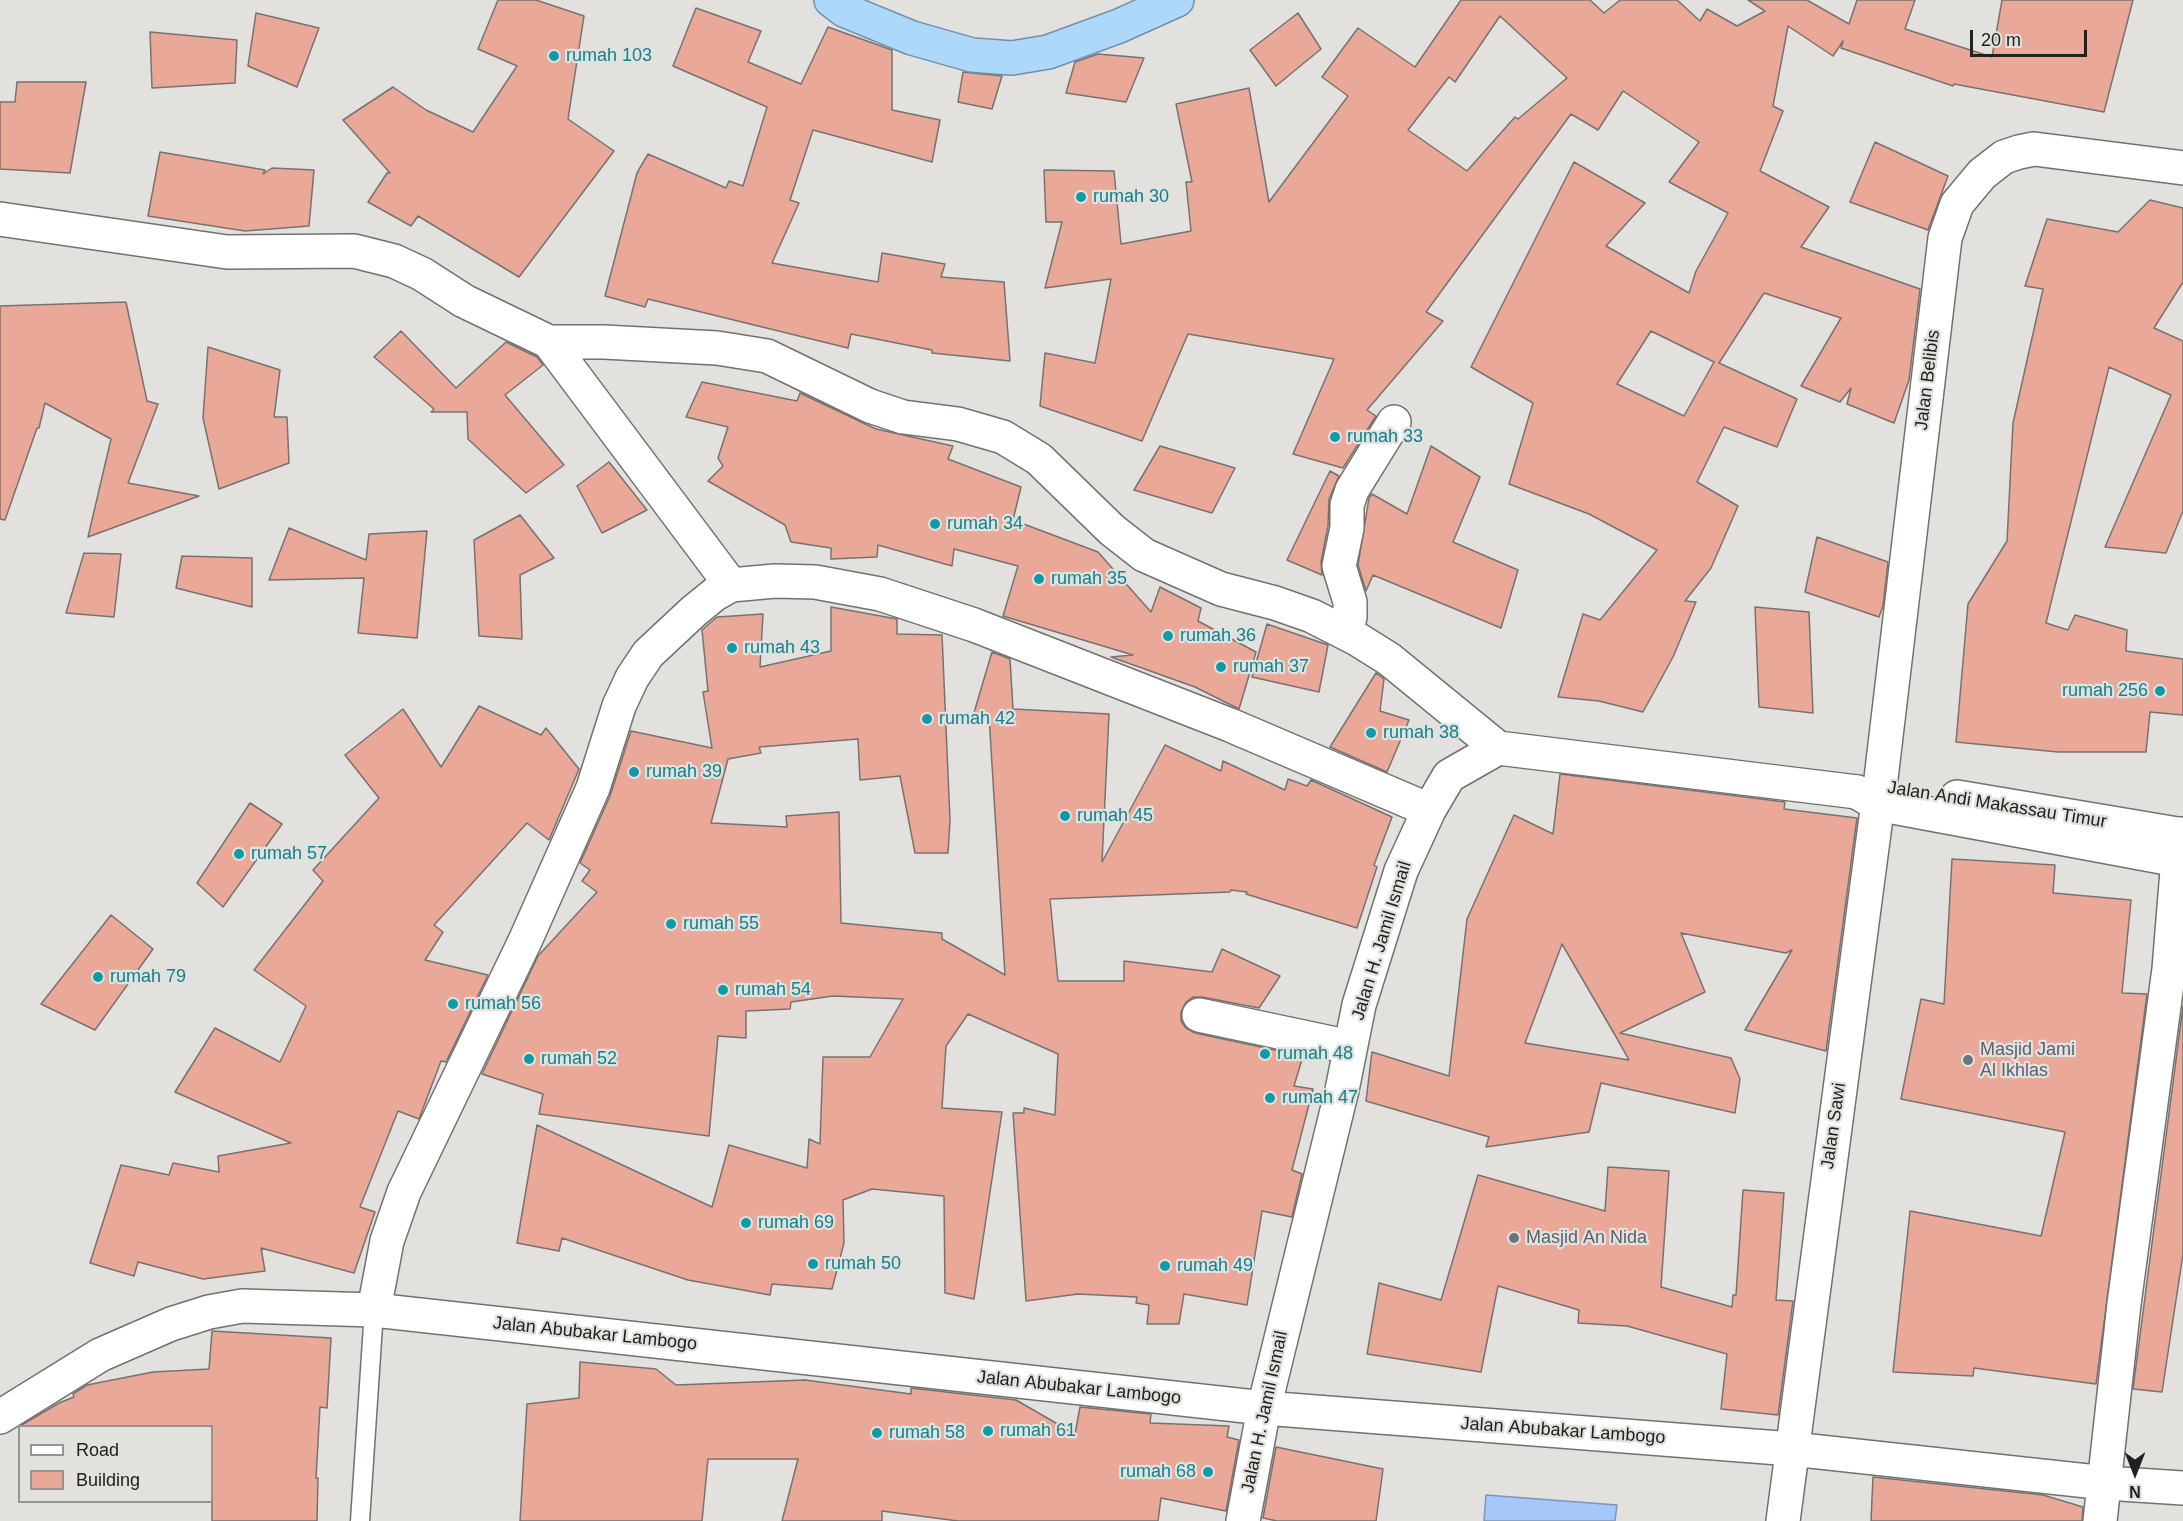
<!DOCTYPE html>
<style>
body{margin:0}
#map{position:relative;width:2183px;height:1521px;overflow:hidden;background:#e3e1dd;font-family:Arial,sans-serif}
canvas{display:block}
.legend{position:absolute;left:18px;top:1425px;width:195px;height:78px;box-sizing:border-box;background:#e3e1dd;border:2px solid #959491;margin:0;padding:8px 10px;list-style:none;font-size:18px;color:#21211f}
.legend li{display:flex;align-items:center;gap:12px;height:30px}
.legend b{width:30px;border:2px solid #959491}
.north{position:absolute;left:2105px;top:1443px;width:60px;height:60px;-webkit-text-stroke:4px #e3e1dd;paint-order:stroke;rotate:180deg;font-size:16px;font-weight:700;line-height:24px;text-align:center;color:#21211f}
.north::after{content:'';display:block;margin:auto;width:21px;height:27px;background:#21211f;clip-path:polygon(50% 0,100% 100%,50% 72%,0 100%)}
.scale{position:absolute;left:1970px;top:30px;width:117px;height:27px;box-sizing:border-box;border:3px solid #21211f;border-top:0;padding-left:8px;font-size:18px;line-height:21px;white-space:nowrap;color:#21211f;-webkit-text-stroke:4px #e3e1dd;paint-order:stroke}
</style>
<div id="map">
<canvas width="2183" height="1521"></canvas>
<ul class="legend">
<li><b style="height:8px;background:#fff"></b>Road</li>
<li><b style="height:16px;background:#eaa899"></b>Building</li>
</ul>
<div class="north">N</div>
<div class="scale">20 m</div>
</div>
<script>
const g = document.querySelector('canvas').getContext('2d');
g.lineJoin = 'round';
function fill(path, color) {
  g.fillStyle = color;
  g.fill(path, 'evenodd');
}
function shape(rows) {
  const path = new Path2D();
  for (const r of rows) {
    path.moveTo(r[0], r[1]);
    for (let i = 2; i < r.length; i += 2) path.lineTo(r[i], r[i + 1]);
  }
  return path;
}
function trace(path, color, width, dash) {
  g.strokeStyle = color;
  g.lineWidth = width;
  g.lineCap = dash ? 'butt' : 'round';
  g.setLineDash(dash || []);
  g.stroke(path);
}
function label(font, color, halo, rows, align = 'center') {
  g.font = font + ' Arial,sans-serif';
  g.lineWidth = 4.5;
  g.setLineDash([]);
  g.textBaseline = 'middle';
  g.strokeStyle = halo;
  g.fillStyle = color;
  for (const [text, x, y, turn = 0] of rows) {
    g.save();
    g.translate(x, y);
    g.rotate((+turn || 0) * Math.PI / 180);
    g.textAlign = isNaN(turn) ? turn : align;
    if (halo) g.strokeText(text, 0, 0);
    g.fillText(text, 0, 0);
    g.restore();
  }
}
const water = shape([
 [1486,1495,1617,1505,1615,1521,1484,1521,1486,1495]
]);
fill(water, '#a6c7fa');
trace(water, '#7e95b8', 1.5);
const building = shape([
 [498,0,536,0,584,16,568,119,614,151,519,277,418,216,411,226,368,202,387,173,390,173,343,120,393,87,426,110,473,132,517,66,478,49,498,0],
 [1461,0,1590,0,1604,13,1620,0,1677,0,1700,21,1707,9,1737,26,1765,11,1748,0,1807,0,1849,24,1857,0,1915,0,1905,29,1992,57,2002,0,2133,0,2104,112,1954,84,1953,86,1841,48,1843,41,1833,56,1788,26,1773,106,1783,111,1760,171,1829,207,1801,247,1920,289,1909,380,1894,423,1847,404,1851,388,1840,402,1801,386,1841,318,1764,293,1719,363,1797,399,1777,447,1724,427,1697,482,1738,506,1711,568,1685,601,1696,602,1673,657,1643,712,1599,701,1558,697,1583,614,1600,620,1657,550,1589,514,1509,484,1533,403,1471,367,1574,162,1645,203,1606,246,1689,293,1696,271,1728,213,1669,182,1699,142,1623,91,1598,130,1571,114,1426,312,1443,321,1367,410,1376,416,1343,468,1293,454,1334,359,1188,334,1142,441,1040,406,1045,353,1095,363,1111,279,1045,288,1062,222,1046,222,1044,170,1114,171,1121,244,1191,231,1186,182,1192,182,1176,104,1249,88,1269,202,1348,96,1322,77,1358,28,1415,67,1461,0],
 [1500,16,1567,78,1518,119,1515,117,1467,171,1408,130,1449,77,1455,82,1500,16],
 [1651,331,1714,362,1684,416,1617,384,1651,331],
 [696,8,761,31,748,62,801,84,828,27,892,50,892,110,940,120,932,162,813,130,790,200,799,203,772,263,878,282,882,253,945,264,941,277,1004,282,1010,361,932,353,932,350,851,334,848,348,648,299,645,307,605,296,637,173,648,154,726,188,729,181,743,186,767,107,673,66,696,8],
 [256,13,319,28,297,87,248,66,256,13],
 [1298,13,1321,49,1276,86,1250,50,1298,13],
 [150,32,237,40,235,83,152,88,150,32],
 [1098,54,1144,58,1126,102,1066,93,1075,62,1098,54],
 [963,72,1002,76,992,109,958,102,963,72],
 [17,82,86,82,70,173,0,169,0,102,15,102,17,82],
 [1875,142,1948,176,1928,230,1850,202,1875,142],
 [160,152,265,170,263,174,272,168,314,170,309,226,245,231,148,216,160,152],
 [2150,200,2183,208,2183,282,2154,328,2183,341,2183,511,2166,553,2105,547,2171,395,2109,367,2046,623,2068,630,2075,615,2127,630,2126,651,2183,659,2183,715,2150,712,2146,752,2058,752,1956,742,1968,604,2007,541,2013,423,2043,289,2025,286,2047,219,2118,232,2150,200],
 [126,302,147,401,158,404,128,483,199,496,88,537,111,439,45,403,39,428,37,428,5,520,0,519,0,306,126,302],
 [401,331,456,388,506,342,537,357,543,365,505,395,564,465,526,493,468,439,467,412,431,412,434,409,374,357,401,331],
 [208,347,280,370,274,417,287,417,289,463,219,489,203,418,208,347],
 [702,382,797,401,800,393,876,429,953,446,948,459,1021,487,1013,520,1098,552,1151,612,1160,587,1201,608,1198,621,1256,652,1239,709,1195,687,1111,657,1133,655,1003,616,1018,566,954,549,952,566,878,545,877,557,831,559,831,548,791,542,785,525,708,481,723,466,718,458,728,427,686,417,702,382],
 [1160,446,1235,468,1212,513,1134,490,1160,446],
 [1431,446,1480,477,1453,542,1518,570,1501,628,1373,575,1366,591,1358,565,1369,498,1372,494,1407,514,1431,446],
 [609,462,647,510,602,533,577,486,609,462],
 [1330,471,1339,476,1329,499,1328,526,1321,562,1322,575,1287,560,1330,471],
 [520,515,554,558,520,575,522,639,479,636,474,540,520,515],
 [289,528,366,560,369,534,427,531,417,638,358,633,364,578,269,580,289,528],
 [1817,537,1888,562,1883,606,1879,617,1805,592,1817,537],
 [84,553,121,554,114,617,66,613,84,553],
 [182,556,252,558,252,607,176,588,182,556],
 [831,607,897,619,897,634,942,635,950,820,948,853,915,853,900,776,860,780,858,739,759,747,761,753,728,759,711,823,787,827,786,816,839,812,841,923,942,933,942,939,1005,975,989,716,973,716,992,652,1010,659,1013,709,1109,714,1102,862,1165,745,1221,771,1223,761,1285,790,1288,779,1307,786,1311,780,1392,817,1374,865,1377,867,1357,928,1246,894,1247,892,1231,890,1230,892,1050,899,1058,981,1124,981,1124,961,1212,972,1222,949,1280,976,1259,1008,1202,997,1193,997,1186,1002,1181,1012,1181,1021,1186,1028,1195,1033,1303,1056,1294,1086,1313,1089,1292,1170,1302,1174,1292,1217,1262,1211,1247,1305,1184,1294,1179,1324,1147,1324,1149,1305,1136,1303,1137,1297,1078,1294,1026,1301,1013,1113,1024,1113,1024,1108,1055,1115,1058,1054,968,1014,946,1046,942,1108,1002,1112,974,1299,945,1293,944,1196,872,1189,843,1200,844,1243,832,1289,772,1284,770,1295,688,1280,562,1238,559,1251,517,1243,537,1125,712,1207,729,1145,807,1168,809,1139,820,1144,823,1057,870,1057,903,999,833,996,791,1002,790,1009,746,1011,746,1038,718,1036,709,1136,539,1114,543,1094,482,1074,538,956,597,892,582,881,590,870,580,863,610,796,631,731,712,748,703,692,708,691,702,630,717,617,763,614,760,667,831,651,831,607],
 [1755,607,1809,612,1813,713,1759,707,1755,607],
 [1267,624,1328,645,1319,692,1252,677,1267,624],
 [1376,673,1384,679,1380,711,1409,720,1387,772,1330,747,1376,673],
 [479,706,541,735,546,728,579,769,549,840,527,823,434,925,443,932,425,960,488,975,446,1062,441,1061,419,1119,398,1111,360,1207,375,1212,354,1273,261,1248,265,1271,203,1279,138,1262,134,1276,90,1263,121,1165,169,1175,173,1163,219,1172,218,1156,291,1143,175,1092,215,1028,280,1062,306,1006,254,970,323,881,313,870,379,798,345,755,403,709,441,767,479,706],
 [1560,774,1785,802,1784,809,1857,818,1826,1051,1745,1030,1792,950,1786,953,1681,933,1705,992,1620,1033,1731,1058,1740,1079,1735,1113,1601,1083,1589,1132,1486,1147,1489,1137,1366,1101,1372,1052,1449,1076,1467,919,1514,815,1553,834,1560,774],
 [1562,944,1615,1035,1629,1060,1525,1043,1562,944],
 [250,803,282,824,223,907,197,883,250,803],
 [1952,859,2055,865,2053,893,2131,900,2122,993,2147,994,2096,1384,1974,1368,1973,1376,1893,1372,1910,1211,2041,1236,2065,1132,1901,1099,1921,999,1944,1004,1952,859],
 [111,915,153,949,95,1030,41,1004,111,915],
 [2183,1006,2183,1254,2162,1392,2133,1389,2183,1006],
 [1608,1167,1669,1171,1661,1287,1732,1307,1733,1295,1736,1295,1743,1190,1784,1193,1776,1300,1793,1301,1778,1415,1721,1409,1727,1354,1627,1326,1578,1323,1579,1310,1498,1286,1481,1372,1367,1354,1379,1283,1441,1300,1478,1175,1605,1211,1608,1167],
 [212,1331,331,1338,327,1408,320,1407,316,1478,318,1478,317,1521,212,1521,212,1426,20,1426,59,1403,74,1397,73,1394,87,1385,153,1372,209,1369,212,1331],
 [580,1362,656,1369,676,1385,805,1380,911,1394,911,1388,1016,1400,1075,1434,1080,1407,1151,1414,1150,1423,1229,1426,1227,1437,1239,1440,1226,1511,1161,1498,1158,1521,958,1521,882,1511,882,1521,782,1521,798,1459,708,1459,702,1521,520,1521,527,1404,579,1398,580,1362],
 [1276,1447,1383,1469,1376,1521,1277,1521,1263,1518,1276,1447],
 [1873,1477,2043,1495,2083,1507,2082,1521,1871,1521,1873,1477]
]);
fill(building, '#eaa899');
trace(building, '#777271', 1.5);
const service = shape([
 [360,1521,374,1310]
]);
const minor = shape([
 [0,219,227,252,354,251,394,261,422,274,464,301,549,342,731,585],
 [549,342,604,342,717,348,767,356,870,406,903,417,958,424,1003,437,1039,459,1112,530,1144,555,1221,589,1275,603,1312,616,1357,639,1389,659,1498,748],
 [1345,632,1350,617,1350,602,1339,566,1347,528,1347,505,1352,490,1394,422],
 [1199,1015,1350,1047],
 [374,1310,387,1241,404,1192,525,941,593,788,619,706,632,678,648,654,694,611,715,594,731,585,775,581,815,582,880,594,974,625,1230,725,1429,810],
 [0,1417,100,1355,171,1324,209,1312,242,1306,374,1310,1264,1408,1792,1449,2106,1483,2183,1488],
 [1243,1521,1264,1408,1342,1090,1359,1005,1401,871,1429,810,1449,776,1498,748,1857,792],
 [1783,1521,1880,787,1945,238,1957,204,1982,174,2004,157,2019,152,2034,149,2183,168],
 [2100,1521,2124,1304,2169,969,2180,834]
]);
const tertiary = shape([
 [1857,792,1877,804,2183,861],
 [1957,797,2183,835]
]);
const trunk = shape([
 [831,0,844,10,912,38,972,55,1012,58,1048,52,1119,26,1177,0]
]);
trace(service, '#72716d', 21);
trace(minor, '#72716d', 36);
trace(tertiary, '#72716d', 36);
trace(trunk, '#6f91ac', 36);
trace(service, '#fff', 18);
trace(minor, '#fff', 33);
trace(tertiary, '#fff', 33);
trace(trunk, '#aed8fa', 33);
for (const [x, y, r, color] of [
 [554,56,6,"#0f9aa8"],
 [1081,197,6,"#0f9aa8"],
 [1335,437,6,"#0f9aa8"],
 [935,524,6,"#0f9aa8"],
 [1039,579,6,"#0f9aa8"],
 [1168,636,6,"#0f9aa8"],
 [732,648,6,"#0f9aa8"],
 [1221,667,6,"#0f9aa8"],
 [2160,691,6,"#0f9aa8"],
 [927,719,6,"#0f9aa8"],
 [1371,733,6,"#0f9aa8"],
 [634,772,6,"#0f9aa8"],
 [1065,816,6,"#0f9aa8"],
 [239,854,6,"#0f9aa8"],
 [671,924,6,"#0f9aa8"],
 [98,977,6,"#0f9aa8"],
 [723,990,6,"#0f9aa8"],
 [453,1004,6,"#0f9aa8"],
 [1265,1054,6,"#0f9aa8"],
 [529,1059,6,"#0f9aa8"],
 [1968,1060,6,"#6b7280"],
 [1270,1098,6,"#0f9aa8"],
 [746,1223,6,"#0f9aa8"],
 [1514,1238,6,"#6b7280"],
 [813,1264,6,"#0f9aa8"],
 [1165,1266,6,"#0f9aa8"],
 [988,1431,6,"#0f9aa8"],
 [877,1433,6,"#0f9aa8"],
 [1208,1472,6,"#0f9aa8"]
]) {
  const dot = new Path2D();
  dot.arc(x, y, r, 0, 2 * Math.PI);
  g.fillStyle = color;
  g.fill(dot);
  trace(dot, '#e3e1dd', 2);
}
label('18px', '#0d838f', '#e3e1dd', [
 ["rumah 103",566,56],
 ["rumah 30",1093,197],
 ["rumah 33",1347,437],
 ["rumah 34",947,524],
 ["rumah 35",1051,579],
 ["rumah 36",1180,636],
 ["rumah 43",744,648],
 ["rumah 37",1233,667],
 ["rumah 256",2148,691,"right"],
 ["rumah 42",939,719],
 ["rumah 38",1383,733],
 ["rumah 39",646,772],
 ["rumah 45",1077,816],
 ["rumah 57",251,854],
 ["rumah 55",683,924],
 ["rumah 79",110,977],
 ["rumah 54",735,990],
 ["rumah 56",465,1004],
 ["rumah 48",1277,1054],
 ["rumah 52",541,1059],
 ["rumah 47",1282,1098],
 ["rumah 69",758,1223],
 ["rumah 50",825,1264],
 ["rumah 49",1177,1266],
 ["rumah 61",1000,1431],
 ["rumah 58",889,1433],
 ["rumah 68",1196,1472,"right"]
], 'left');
label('18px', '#21211f', '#e3e1dd', [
 ["Jalan Belibis",1928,380,-83],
 ["Jalan Andi Makassau Timur",1997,805,9],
 ["Jalan H. Jamil Ismail",1382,941,-73],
 ["Jalan Sawi",1834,1126,-82],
 ["Jalan Abubakar Lambogo",595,1334,6],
 ["Jalan Abubakar Lambogo",1079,1388,6],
 ["Jalan H. Jamil Ismail",1265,1412,-78],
 ["Jalan Abubakar Lambogo",1563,1431,4]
]);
label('18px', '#5b616d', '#e3e1dd', [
 ["Masjid Jami",1980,1050],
 ["Al Ikhlas",1980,1071],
 ["Masjid An Nida",1526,1238]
], 'left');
</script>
